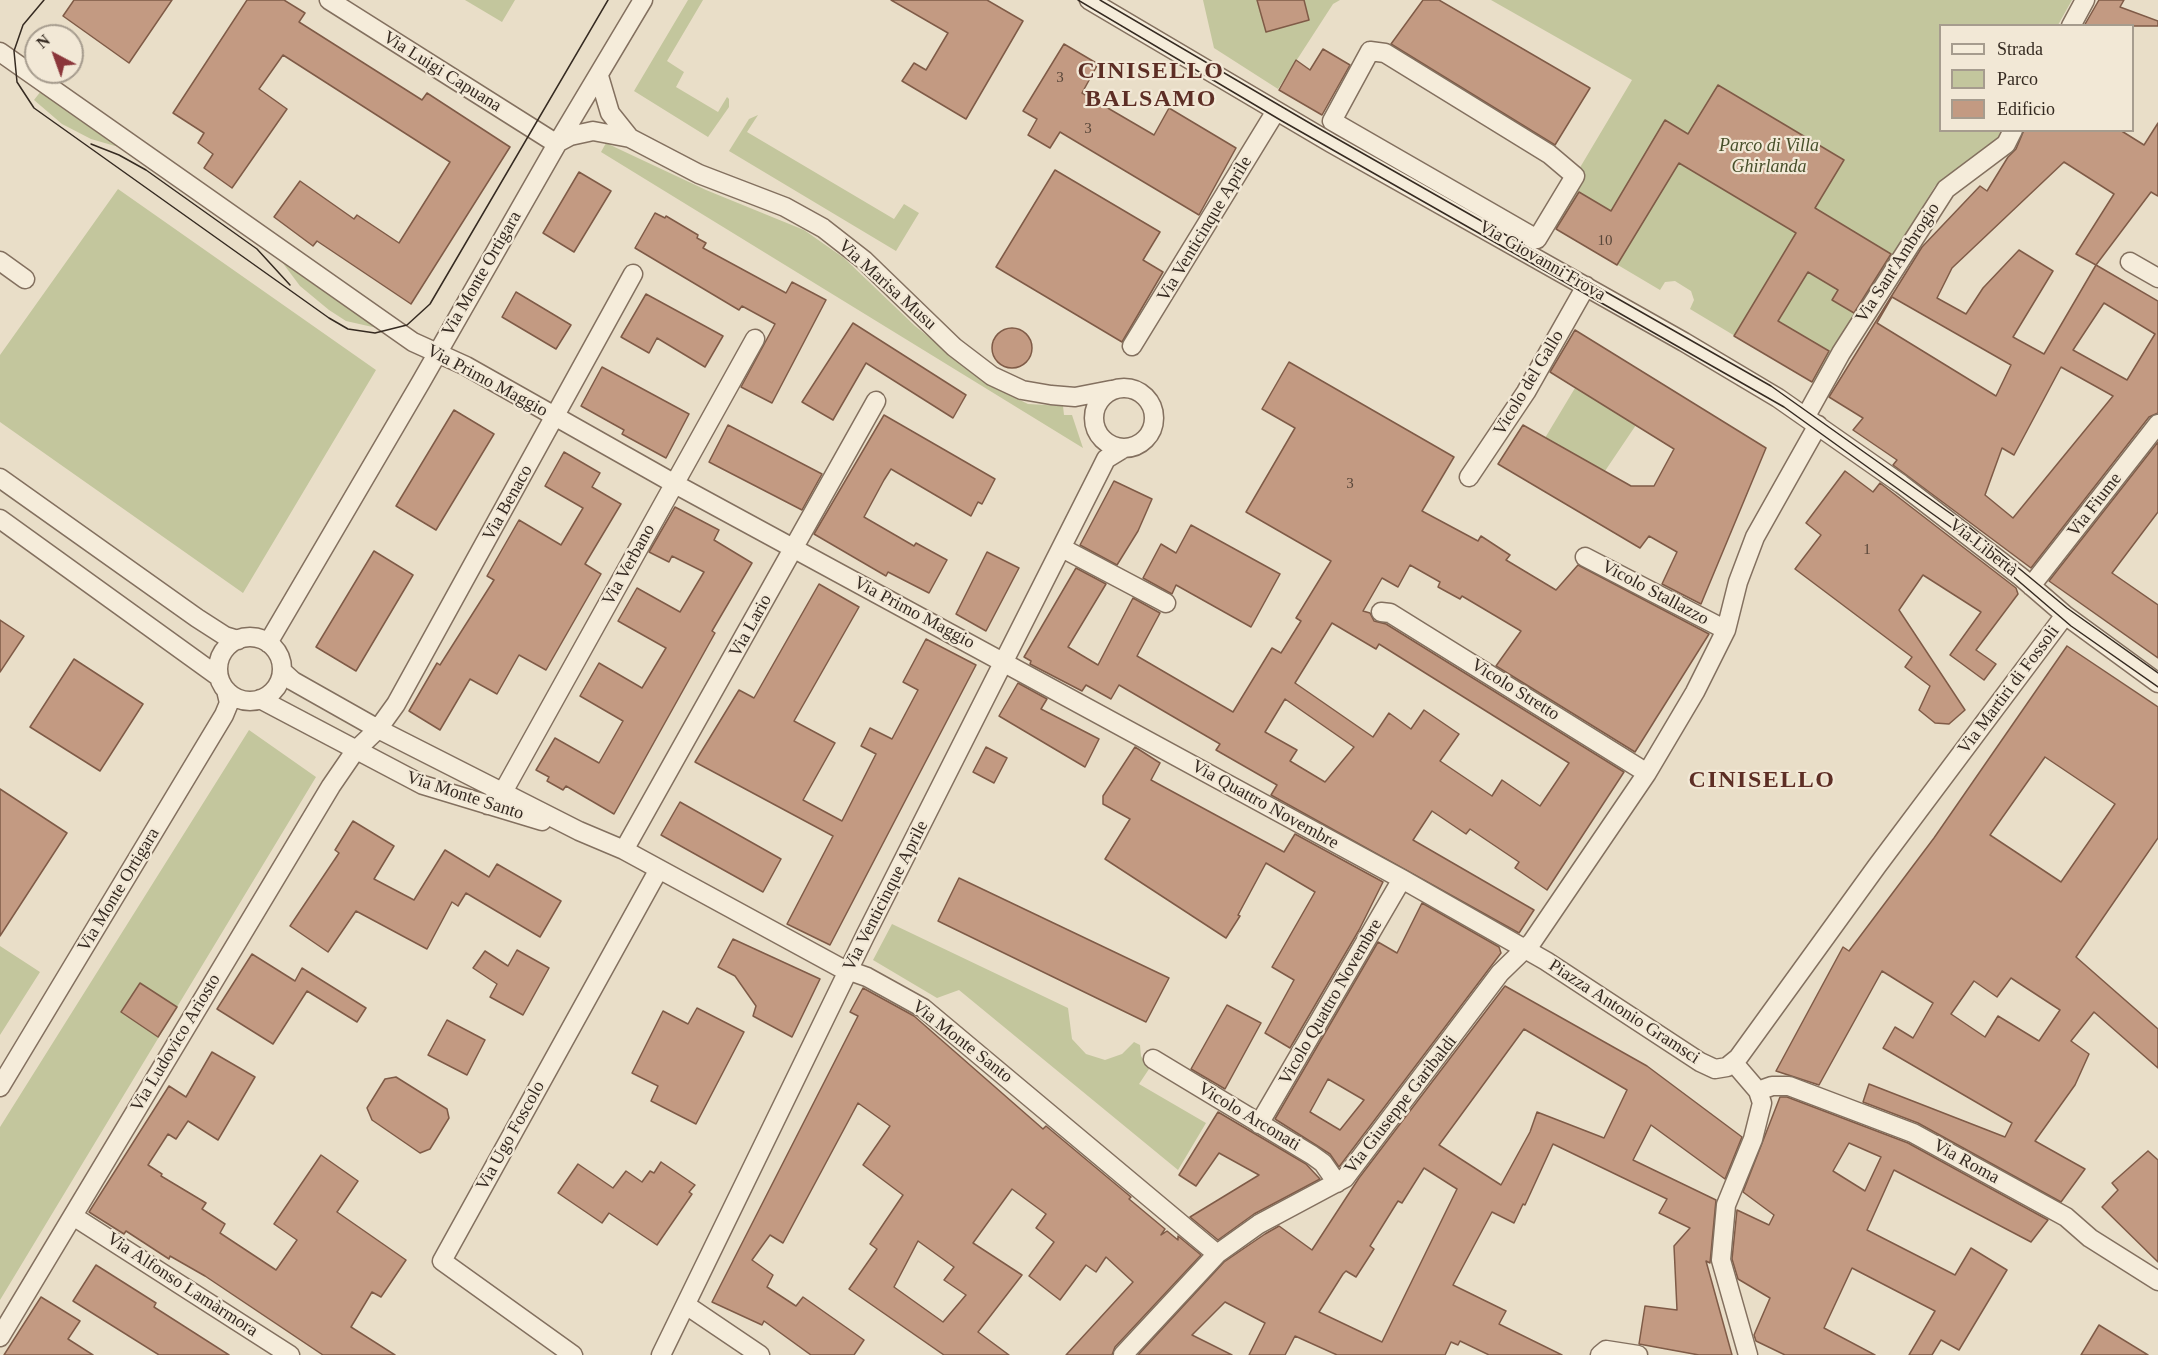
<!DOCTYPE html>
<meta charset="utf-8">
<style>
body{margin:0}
#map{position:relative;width:2158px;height:1355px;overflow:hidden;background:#e9dec8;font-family:Georgia,serif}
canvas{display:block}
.legend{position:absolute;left:1939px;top:24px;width:195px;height:108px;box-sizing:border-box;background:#f2e8d6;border:2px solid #a69c8e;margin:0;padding:8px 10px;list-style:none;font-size:18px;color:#352a21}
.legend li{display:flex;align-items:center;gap:12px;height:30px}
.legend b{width:30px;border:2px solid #a69c8e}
.north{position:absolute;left:24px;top:24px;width:60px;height:60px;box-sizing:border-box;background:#f2e8d6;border:2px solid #a69c8e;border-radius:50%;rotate:319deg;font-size:16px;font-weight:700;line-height:24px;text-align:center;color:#352a21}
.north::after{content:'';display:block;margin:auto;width:21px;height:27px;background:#8b363a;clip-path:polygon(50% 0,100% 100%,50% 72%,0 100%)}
</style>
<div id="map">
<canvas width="2158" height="1355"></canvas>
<ul class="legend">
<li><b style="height:8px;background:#f5ecda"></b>Strada</li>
<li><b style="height:16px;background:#c3c69d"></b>Parco</li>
<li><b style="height:16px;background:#c39a82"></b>Edificio</li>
</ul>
<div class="north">N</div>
</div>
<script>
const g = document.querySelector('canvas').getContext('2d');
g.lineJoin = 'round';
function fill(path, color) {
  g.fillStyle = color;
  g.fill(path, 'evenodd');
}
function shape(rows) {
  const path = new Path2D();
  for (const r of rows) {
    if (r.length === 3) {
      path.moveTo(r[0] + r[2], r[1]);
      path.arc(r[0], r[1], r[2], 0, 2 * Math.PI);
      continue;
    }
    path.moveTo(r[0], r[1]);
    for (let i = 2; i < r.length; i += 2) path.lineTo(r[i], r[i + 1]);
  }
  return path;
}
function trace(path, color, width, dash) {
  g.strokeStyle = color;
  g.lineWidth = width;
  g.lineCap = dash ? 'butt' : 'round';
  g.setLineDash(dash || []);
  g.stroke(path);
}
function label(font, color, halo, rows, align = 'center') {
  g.font = font + ' Georgia,serif';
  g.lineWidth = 4.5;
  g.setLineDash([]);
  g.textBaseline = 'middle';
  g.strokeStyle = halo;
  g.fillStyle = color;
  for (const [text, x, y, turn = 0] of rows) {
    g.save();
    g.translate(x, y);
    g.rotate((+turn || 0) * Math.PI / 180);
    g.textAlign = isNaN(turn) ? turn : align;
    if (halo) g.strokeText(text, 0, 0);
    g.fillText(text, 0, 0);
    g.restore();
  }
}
fill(shape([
 [465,0,515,0,502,22],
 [688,0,703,0,667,61,684,72,676,87,718,112,727,97,729,99,729,107,708,137,634,91],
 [1203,0,1340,0,1333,4,1278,89,1214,48],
 [1491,0,2072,0,2058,25,1940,26,1940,130,2001,131,1997,140,1935,186,1815,384,1690,309,1694,300,1691,291,1675,281,1665,282,1660,290,1547,223,1632,80],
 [41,91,122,148,91,139,62,124,34,100],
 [758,115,747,132,894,219,904,204,919,213,896,251,729,151,749,119],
 [606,143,706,190,804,230,844,258,915,326,989,385,1028,404,1063,406,1064,415,1072,415,1083,448,601,152],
 [118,189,376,370,243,593,0,422,0,355],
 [279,258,377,328,346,321,329,310,300,286],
 [1575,388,1636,425,1605,471,1545,438],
 [249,730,316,777,0,1300,0,1127],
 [892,924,1068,1008,1072,1039,1086,1054,1105,1060,1122,1054,1134,1042,1140,1045,1141,1056,1149,1069,1139,1084,1206,1123,1178,1170,959,990,937,998,873,960],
 [0,946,40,972,0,1035]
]), '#c3c69d');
const building = shape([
 [74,0,172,0,129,63,63,16,74,0],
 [247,0,284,0,305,13,299,22,422,100,427,93,510,147,411,304,317,241,313,246,274,217,300,181,354,219,357,215,399,243,450,162,283,55,259,89,287,109,232,188,204,168,213,154,198,143,204,133,173,113,247,0],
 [891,0,987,0,1023,21,966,119,902,81,914,63,926,70,948,33,891,0],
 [1257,0,1304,0,1309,20,1266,32,1257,0],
 [1423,0,1439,0,1590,88,1555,145,1391,44,1423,0],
 [2099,0,2124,0,2120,7,2158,21,2158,26,2084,26,2099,0],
 [1064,44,1098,64,1082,93,1154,135,1169,108,1236,148,1199,215,1060,132,1050,148,1028,135,1037,119,1023,111,1064,44],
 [1323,49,1350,65,1322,115,1279,90,1296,60,1310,70,1323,49],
 [1718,85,1844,160,1815,208,1891,254,1854,313,1832,300,1838,290,1808,272,1778,321,1829,351,1812,382,1734,336,1796,233,1679,163,1617,265,1556,229,1579,192,1611,211,1665,120,1688,134,1718,85],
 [2158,123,2158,196,2151,192,2096,265,2158,301,2158,413,2149,417,2031,568,1893,465,1897,460,1853,430,1863,418,1829,397,1922,247,1980,186,1987,191,2008,157,2016,149,2024,130,2120,130,2144,145,2158,123],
 [2064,162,2114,194,2076,254,2096,265,2044,354,2013,337,2053,271,2019,250,1983,288,1966,314,1937,298,1952,268,2064,162],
 [1892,297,2011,365,1996,396,1877,323,1892,297],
 [2104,303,2155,334,2127,380,2073,350,2104,303],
 [2061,367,2113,396,2013,518,1985,495,2002,448,2014,455,2061,367],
 [1055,170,1160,232,1143,260,1163,272,1122,342,996,267,1055,170],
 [579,172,611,191,574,252,543,233,579,172],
 [655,213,665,218,666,216,698,235,697,238,706,243,703,248,786,293,792,282,826,300,772,403,741,387,775,324,742,306,739,310,635,248,655,213],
 [516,292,571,325,556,349,502,317,516,292],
 [646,294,723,336,705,367,657,338,649,353,621,337,646,294],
 [853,323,966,395,953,418,866,363,833,420,802,402,853,323],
 [1012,348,20],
 [1575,330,1766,448,1701,604,1662,584,1677,552,1649,536,1640,548,1498,464,1523,425,1631,486,1654,486,1674,449,1550,372,1575,330],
 [1289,362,1454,457,1422,511,1478,541,1481,536,1510,555,1506,560,1556,590,1578,565,1709,634,1635,752,1496,666,1521,631,1462,596,1460,599,1438,587,1440,582,1410,565,1398,587,1382,578,1363,611,1370,613,1374,621,1386,624,1624,772,1547,890,1515,868,1519,862,1470,829,1466,834,1432,811,1413,840,1534,910,1519,933,1271,795,1277,785,1216,750,1220,744,1119,685,1111,699,1086,685,1082,691,1030,664,1031,661,1024,657,1076,568,1106,584,1068,647,1098,665,1133,598,1160,613,1137,656,1233,712,1272,648,1281,653,1301,621,1296,618,1331,561,1246,512,1295,428,1262,409,1289,362],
 [1332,623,1376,649,1379,644,1569,763,1540,806,1502,780,1492,796,1440,761,1459,734,1424,710,1411,729,1389,713,1373,737,1295,683,1332,623],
 [1285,699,1354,747,1325,782,1290,761,1297,750,1265,732,1285,699],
 [602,367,689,414,666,458,622,434,624,430,581,406,602,367],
 [454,410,494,434,436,530,396,506,454,410],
 [884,415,995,479,982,504,978,502,971,516,891,469,884,480,864,517,914,546,916,543,947,560,929,593,888,572,886,576,814,534,884,415],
 [728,425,822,474,802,510,709,462,728,425],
 [2158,442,2158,512,2112,573,2158,605,2158,658,2049,581,2158,442],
 [564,452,600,473,592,487,621,504,585,564,601,574,546,670,519,655,497,694,470,679,440,730,409,711,437,663,440,665,494,580,487,576,519,520,561,545,583,508,545,486,564,452],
 [1845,471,1873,492,1880,483,2016,588,2018,594,1976,650,1996,664,1984,680,1950,655,1981,612,1923,575,1899,610,1965,710,1949,724,1935,723,1919,710,1930,686,1905,667,1912,657,1795,569,1821,535,1806,523,1845,471],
 [1114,481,1152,499,1138,531,1117,565,1080,545,1114,481],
 [675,507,719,530,714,540,752,563,712,631,715,633,614,814,566,786,563,790,547,781,549,777,536,770,555,738,599,763,623,721,580,696,599,663,642,688,666,648,618,621,637,588,680,612,704,572,672,556,669,562,649,552,675,507],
 [1191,525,1280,574,1251,627,1176,585,1172,594,1143,578,1161,544,1176,553,1191,525],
 [374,551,413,575,356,671,316,647,374,551],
 [987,552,1019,568,986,631,956,614,987,552],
 [819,584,859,607,794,721,835,743,803,800,842,821,876,754,861,746,870,728,892,739,918,690,903,682,926,639,976,665,830,945,787,924,833,836,695,762,739,690,754,698,819,584],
 [0,620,24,636,0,672,0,620],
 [2067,646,2158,707,2158,838,2076,957,2158,1029,2158,1068,2094,1012,2071,1041,2089,1054,2075,1085,2035,1141,2085,1169,2061,1202,1918,1123,1863,1102,1869,1084,2005,1137,2012,1123,1883,1048,1895,1027,1913,1038,1933,1003,1882,971,1819,1085,1776,1071,1843,947,1849,951,1934,838,2067,646],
 [2045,757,2115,804,2061,882,1990,835,2045,757],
 [2011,978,2060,1010,2039,1041,1998,1016,1985,1037,1951,1014,1974,981,1997,997,2011,978],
 [74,659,143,704,100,771,30,727,74,659],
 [1018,683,1047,699,1041,709,1099,739,1085,767,999,716,1018,683],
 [986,747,1007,758,994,783,973,772,986,747],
 [1135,747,1160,763,1151,780,1284,852,1295,834,1383,882,1359,930,1290,1048,1265,1033,1294,980,1272,967,1315,892,1266,863,1238,915,1240,916,1226,938,1105,859,1130,819,1103,804,1103,796,1135,747],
 [0,789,67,833,0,936,0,789],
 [680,802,781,859,763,892,661,835,680,802],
 [353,821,394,846,374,879,414,900,445,850,489,877,497,864,561,901,540,937,466,893,458,906,452,902,427,949,356,911,328,952,290,926,339,853,335,850,353,821],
 [959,878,1169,978,1146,1022,938,921,959,878],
 [1422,903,1499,947,1501,953,1339,1167,1330,1154,1275,1119,1378,942,1397,953,1422,903],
 [1328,1079,1364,1100,1340,1130,1310,1112,1328,1079],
 [733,939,820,979,792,1037,753,1016,756,1006,735,976,718,967,733,939],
 [517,950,549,968,523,1015,490,997,497,984,473,968,485,951,508,966,517,950],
 [252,954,295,981,302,968,366,1008,357,1022,307,991,273,1044,217,1009,252,954],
 [140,983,177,1007,158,1037,121,1012,140,983],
 [1505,986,1647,1066,1742,1137,1725,1179,1651,1125,1633,1160,1716,1200,1710,1263,1706,1261,1732,1355,1699,1355,1639,1344,1645,1306,1677,1310,1674,1246,1690,1228,1659,1213,1667,1199,1553,1144,1525,1205,1523,1204,1514,1223,1492,1212,1453,1285,1506,1311,1499,1324,1562,1355,1489,1355,1460,1341,1458,1345,1451,1342,1445,1355,1337,1355,1295,1336,1285,1355,1249,1355,1265,1323,1225,1302,1192,1335,1232,1355,1138,1355,1224,1262,1265,1234,1279,1226,1312,1250,1359,1178,1505,986],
 [1524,1029,1627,1090,1604,1138,1537,1112,1530,1132,1501,1185,1439,1145,1524,1029],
 [1424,1168,1457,1189,1382,1342,1319,1312,1343,1274,1346,1271,1356,1277,1374,1249,1370,1246,1398,1201,1402,1203,1424,1168],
 [863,988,914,1016,1043,1129,1046,1126,1131,1197,1129,1199,1165,1229,1161,1235,1167,1231,1178,1240,1178,1236,1201,1255,1115,1347,1112,1355,1066,1355,1133,1282,1106,1257,1096,1272,1086,1265,1060,1300,1029,1276,1054,1242,1036,1228,1046,1214,1012,1189,973,1243,1022,1275,978,1332,1009,1355,944,1355,849,1289,877,1249,870,1244,903,1195,863,1165,890,1126,858,1103,783,1243,770,1235,752,1260,773,1275,767,1287,796,1306,803,1297,864,1340,854,1355,811,1355,764,1321,762,1325,712,1302,858,1016,850,1012,863,988],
 [918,1241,954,1267,944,1280,966,1295,943,1322,894,1287,918,1241],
 [1227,1005,1261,1023,1225,1089,1191,1069,1227,1005],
 [697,1008,744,1032,696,1124,651,1101,658,1086,632,1073,663,1011,688,1024,697,1008],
 [447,1020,485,1040,467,1075,428,1055,447,1020],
 [212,1052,255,1077,218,1140,188,1121,176,1139,168,1134,148,1165,162,1174,161,1176,206,1203,202,1209,225,1224,220,1233,276,1270,297,1240,274,1224,321,1155,358,1181,337,1212,406,1260,381,1297,372,1292,351,1327,395,1355,323,1355,205,1276,170,1256,169,1259,126,1231,124,1234,89,1212,169,1086,186,1097,212,1052],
 [396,1077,447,1109,449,1118,430,1149,420,1153,372,1120,367,1108,385,1079,396,1077],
 [1780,1097,1787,1097,1908,1143,2048,1220,2031,1242,1894,1170,1867,1230,1955,1275,1971,1248,2007,1270,1959,1350,1941,1340,1932,1355,1909,1355,1935,1311,1852,1268,1824,1328,1875,1355,1785,1355,1756,1341,1754,1335,1770,1298,1738,1279,1732,1259,1737,1210,1769,1225,1774,1215,1743,1192,1780,1097],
 [1849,1143,1881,1157,1865,1191,1833,1171,1849,1143],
 [1218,1112,1306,1164,1320,1179,1254,1214,1218,1240,1190,1217,1259,1175,1219,1153,1196,1186,1179,1175,1218,1112],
 [2148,1151,2158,1160,2158,1262,2102,1207,2118,1190,2112,1183,2148,1151],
 [661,1162,695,1185,689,1192,692,1194,657,1245,609,1213,602,1223,558,1193,578,1164,613,1188,626,1171,642,1182,650,1171,654,1173,661,1162],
 [96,1265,156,1303,154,1307,229,1355,159,1355,73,1301,96,1265],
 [41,1297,80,1321,68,1339,93,1355,4,1355,41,1297],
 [2099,1325,2148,1355,2081,1355,2099,1325]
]);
fill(building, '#c39a82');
trace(building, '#7f5b47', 1.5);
const street = shape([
 [329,0,557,144],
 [1089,0,1331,143,1684,342,1778,398,1901,484,2021,577,2065,615,2158,683],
 [2071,26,2085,0],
 [1370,51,1385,53,1549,154,1575,176,1537,239,1332,121,1370,51],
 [0,52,413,342,466,366,675,484,1402,879,1546,961,1700,1062,1715,1069,1727,1067,1738,1058,1877,866,2065,615],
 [599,76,610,113,630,138,699,174,785,207,823,228,864,260,954,347,992,376,1022,390,1051,395,1075,397,1111,390],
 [557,143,570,136,593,131,630,138],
 [0,261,25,279],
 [2130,262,2158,278],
 [1132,346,1276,111],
 [1124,418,30],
 [1806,416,1841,353,1946,189,2006,144,2013,130],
 [1469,477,1526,392,1586,286],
 [0,478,197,618,225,636,238,640],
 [0,519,219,677],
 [1062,548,1166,603],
 [1585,557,1726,630],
 [2031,586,2158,424],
 [1381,612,1390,613,1647,773],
 [250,669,32],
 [268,643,421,382,557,144,643,0],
 [282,671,293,681,378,729,579,831,624,850,839,967,867,977,923,1008,1217,1254],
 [260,699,423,785,542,821],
 [488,805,503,792,755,339],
 [624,850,876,401],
 [1153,1059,1312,1155,1323,1163,1337,1183],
 [1734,1063,1758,1091,1762,1103,1753,1139,1726,1205,1721,1260,1748,1355],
 [0,1087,224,715,229,703,226,690],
 [1758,1091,1772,1086,1789,1086,1913,1133,2066,1217,2090,1238,2158,1281],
 [1259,1124,1402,879],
 [73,1216,290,1355],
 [686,1305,760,1355],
 [0,1337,331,786,355,751,378,729,396,704,633,274],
 [573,1355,442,1261,659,869],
 [661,1355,865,936,1099,473,1106,459,1124,448],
 [1123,1355,1217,1254,1259,1224,1345,1178,1500,973,1532,942,1647,773,1695,692,1726,630,1738,582,1755,537,1818,425],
 [1600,1355,1606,1350,1638,1355]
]);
trace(street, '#83705f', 21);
trace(street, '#f5ecda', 18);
trace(shape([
 [44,0,23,25,14,51,17,82,34,108,329,318,348,329,375,333,407,325,430,304,608,0],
 [1078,0,1282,121,1784,407,1980,548,2071,626,2158,687],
 [1100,0,1313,125,1771,386,1964,523,2067,608,2158,673],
 [91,144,119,155,146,170,257,249,290,285]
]), '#352a21', 1.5);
label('15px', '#584639', null, [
 ["3",1060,78],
 ["3",1088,129],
 ["10",1605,241],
 ["3",1350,484],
 ["1",1867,550]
]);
label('18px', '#352a21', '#f2e8d6', [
 ["Via Luigi Capuana",442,72,32],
 ["Via Venticinque Aprile",1205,229,-59],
 ["Via Giovanni Frova",1542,261,30],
 ["Via Sant'Ambrogio",1898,263,-57],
 ["Via Monte Ortigara",482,274,-60],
 ["Via Marisa Musu",887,285,42],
 ["Via Primo Maggio",487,381,28],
 ["Vicolo del Gallo",1529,383,-59],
 ["Via Benaco",508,503,-61],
 ["Via Fiume",2095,505,-52],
 ["Via Libertà",1983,548,38],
 ["Via Verbano",629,565,-61],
 ["Vicolo Stallazzo",1655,593,28],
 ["Via Primo Maggio",914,613,28],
 ["Via Lario",751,626,-61],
 ["Vicolo Stretto",1515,690,32],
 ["Via Martiri di Fossoli",2009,690,-53],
 ["Via Monte Santo",465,796,18],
 ["Via Quattro Novembre",1265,805,29],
 ["Via Monte Ortigara",119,890,-59],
 ["Via Venticinque Aprile",886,896,-63],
 ["Vicolo Quattro Novembre",1331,1002,-60],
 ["Piazza Antonio Gramsci",1624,1012,33],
 ["Via Monte Santo",962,1042,38],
 ["Via Ludovico Ariosto",176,1043,-59],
 ["Via Giuseppe Garibaldi",1401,1105,-52],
 ["Vicolo Arconati",1249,1117,31],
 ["Via Ugo Foscolo",511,1136,-61],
 ["Via Roma",1966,1162,29],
 ["Via Alfonso Lamàrmora",182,1285,33]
]);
label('italic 18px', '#474f2a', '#f2e8d6', [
 ["Parco di Villa",1769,146],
 ["Ghirlanda",1769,167]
]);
g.letterSpacing = '1.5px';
label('bold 24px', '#5d2e25', '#f2e8d6', [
 ["CINISELLO",1151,72],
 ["BALSAMO",1151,100],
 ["CINISELLO",1762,781]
]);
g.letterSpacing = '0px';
</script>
